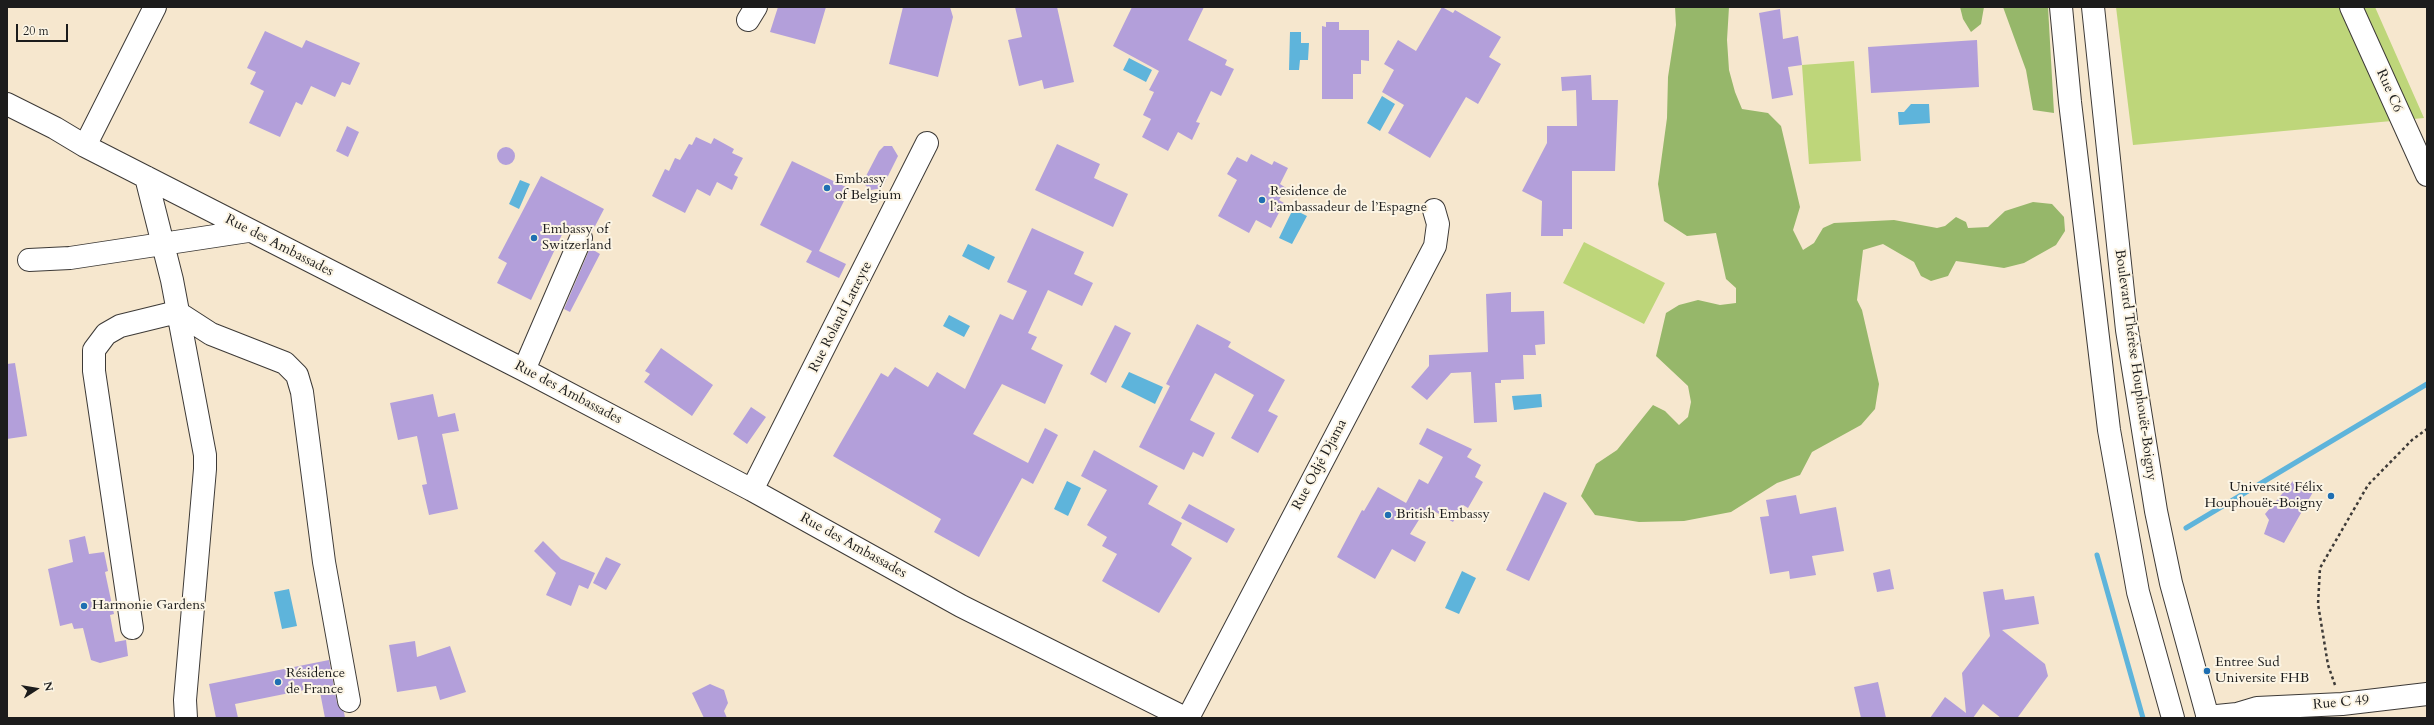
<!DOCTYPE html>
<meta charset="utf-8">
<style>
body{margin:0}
#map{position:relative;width:2434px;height:725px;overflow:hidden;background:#f6e7ce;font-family:Cardo,serif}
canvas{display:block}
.frame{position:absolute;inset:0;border:8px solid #1c1c1c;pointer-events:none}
.north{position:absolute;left:16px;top:669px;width:40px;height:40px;-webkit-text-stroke:3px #fcf5e5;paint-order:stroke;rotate:78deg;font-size:11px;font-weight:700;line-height:16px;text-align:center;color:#1c1c1c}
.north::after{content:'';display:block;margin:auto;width:14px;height:18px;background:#1c1c1c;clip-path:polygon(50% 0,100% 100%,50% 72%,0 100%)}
.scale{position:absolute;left:16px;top:24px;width:52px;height:18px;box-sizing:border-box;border:2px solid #1c1c1c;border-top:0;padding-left:5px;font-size:12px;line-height:14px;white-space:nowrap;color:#1c1c1c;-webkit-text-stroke:3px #fcf5e5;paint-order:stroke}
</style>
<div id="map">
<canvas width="2434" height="725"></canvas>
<div class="frame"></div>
<div class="north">N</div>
<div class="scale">20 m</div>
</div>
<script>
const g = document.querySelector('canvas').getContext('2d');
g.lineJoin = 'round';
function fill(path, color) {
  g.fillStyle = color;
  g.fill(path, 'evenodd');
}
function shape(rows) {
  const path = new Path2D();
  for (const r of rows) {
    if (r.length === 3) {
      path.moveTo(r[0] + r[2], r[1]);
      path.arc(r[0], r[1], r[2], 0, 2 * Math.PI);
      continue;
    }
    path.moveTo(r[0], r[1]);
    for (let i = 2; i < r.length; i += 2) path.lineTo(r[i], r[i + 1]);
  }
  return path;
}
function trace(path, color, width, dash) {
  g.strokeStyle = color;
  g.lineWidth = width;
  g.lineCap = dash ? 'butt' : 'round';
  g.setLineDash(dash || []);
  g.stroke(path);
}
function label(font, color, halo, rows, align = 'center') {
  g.font = font + ' Cardo,serif';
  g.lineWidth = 4;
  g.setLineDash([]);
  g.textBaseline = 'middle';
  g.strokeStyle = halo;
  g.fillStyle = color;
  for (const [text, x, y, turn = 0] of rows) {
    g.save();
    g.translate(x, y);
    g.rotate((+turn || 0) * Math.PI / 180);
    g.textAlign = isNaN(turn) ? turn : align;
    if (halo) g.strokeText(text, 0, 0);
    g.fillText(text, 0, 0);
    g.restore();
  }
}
fill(shape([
 [2116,7,2375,7,2424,118,2133,145],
 [1854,61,1861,161,1809,164,1802,65],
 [1584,242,1665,283,1644,324,1563,283]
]), '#bed67a');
fill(shape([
 [1675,7,1729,7,1727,40,1729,70,1735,92,1742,109,1768,113,1781,126,1800,207,1793,230,1803,250,1814,243,1823,228,1834,223,1894,220,1937,228,1945,226,1956,217,1966,222,1968,228,1988,227,2005,211,2033,202,2052,204,2064,217,2065,231,2056,245,2024,263,2004,268,1956,261,1948,276,1931,281,1921,276,1914,262,1883,244,1863,250,1857,300,1862,310,1879,384,1875,409,1861,425,1812,452,1800,475,1777,483,1731,512,1684,521,1639,522,1595,515,1581,496,1596,464,1617,450,1653,405,1665,411,1679,425,1688,417,1691,402,1688,386,1656,356,1666,313,1679,305,1698,300,1720,305,1736,303,1736,288,1726,279,1716,233,1687,236,1664,221,1658,184,1667,118,1668,77,1676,25],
 [1960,7,1984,7,1981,24,1971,32,1963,19],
 [2003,7,2048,7,2054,113,2033,110,2026,70]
]), '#96b76a');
fill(shape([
 [1290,32,1301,32,1301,43,1309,43,1308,60,1300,60,1299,70,1289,70],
 [1129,58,1152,70,1146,82,1123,70],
 [1382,96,1395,104,1380,131,1367,123],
 [1911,104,1929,104,1930,123,1899,125,1898,112,1904,112],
 [520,180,530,184,519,209,509,204],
 [1293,209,1307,216,1292,244,1279,238],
 [968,244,995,257,989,270,962,256],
 [949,315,970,326,964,337,943,326],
 [1129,372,1163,387,1155,404,1121,387],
 [1541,394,1542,407,1514,410,1512,396],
 [1067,481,1081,488,1068,516,1054,509],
 [1462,571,1476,578,1459,614,1445,608],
 [289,589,297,626,282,629,274,592]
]), '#5eb4db');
trace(shape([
 [2186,528,2427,384],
 [2097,555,2143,718]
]), '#5eb4db', 5);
fill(shape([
 [778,7,826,7,815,44,770,32],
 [903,7,950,7,953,17,938,77,889,64],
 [1015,7,1057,7,1074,82,1044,89,1042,80,1019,86,1008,40,1022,37],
 [1132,7,1204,7,1188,40,1227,60,1225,65,1234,69,1221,96,1211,91,1196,122,1200,123,1192,140,1178,132,1168,151,1142,137,1151,119,1143,115,1154,92,1149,90,1159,71,1113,46],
 [1442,7,1453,13,1455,10,1501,37,1489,57,1501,64,1478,104,1466,97,1430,158,1388,133,1404,105,1382,92,1394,70,1384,64,1398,40,1416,51],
 [1780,9,1783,39,1798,36,1802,65,1788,67,1793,95,1772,99,1759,13],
 [1326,22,1339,22,1339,30,1369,30,1369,61,1361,60,1361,74,1353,74,1353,99,1322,99,1322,26,1326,27],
 [265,31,302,48,306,40,360,63,350,85,342,82,335,97,311,86,302,105,296,102,280,137,249,123,264,91,250,84,256,72,247,68],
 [1977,40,1979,87,1871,93,1868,47],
 [1591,75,1592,100,1618,100,1615,171,1572,171,1572,229,1563,229,1563,236,1541,236,1542,201,1522,191,1547,143,1547,126,1577,126,1576,90,1562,91,1561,77],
 [347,126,359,132,348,157,336,151],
 [696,137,711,144,714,138,734,149,732,153,743,158,734,175,738,177,732,190,717,182,710,196,697,189,685,213,652,196,665,169,669,171,675,158,680,160,689,144,692,145],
 [1057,144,1100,164,1094,178,1128,194,1113,227,1035,190],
 [884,146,892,146,898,156,882,188,871,190,864,184,866,176,879,151],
 [506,156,9],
 [1251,154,1272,165,1274,161,1288,168,1280,184,1286,188,1279,200,1284,203,1271,228,1256,220,1249,233,1218,216,1237,180,1227,174,1237,157,1247,162],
 [792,161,850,189,819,251,846,264,839,278,806,262,812,251,760,225],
 [541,176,604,209,592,232,586,226,579,226,572,230,566,226,531,300,497,283,507,263,498,258],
 [1032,228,1084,252,1074,274,1093,283,1082,306,1048,290,1028,333,1037,337,1031,349,1063,365,1045,404,1002,384,973,434,1028,463,1045,428,1058,435,1033,484,1022,478,979,557,934,532,941,519,833,456,881,373,888,377,895,367,928,387,937,372,965,389,1000,314,1013,320,1027,291,1007,282],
 [590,248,600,254,570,312,564,309],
 [1511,292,1511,312,1544,311,1545,344,1535,345,1536,355,1523,355,1524,379,1501,380,1501,383,1495,383,1497,422,1474,423,1471,372,1451,373,1427,400,1411,387,1429,366,1429,355,1488,352,1486,294],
 [1197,324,1231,342,1228,347,1285,380,1268,411,1278,416,1258,453,1231,438,1254,395,1215,373,1190,420,1215,433,1203,457,1193,452,1184,470,1139,447,1170,386,1166,384],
 [1115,325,1131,333,1106,383,1090,374],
 [661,348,713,385,692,416,644,382,650,374,645,371],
 [15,363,27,436,7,439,7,364],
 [433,394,438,417,455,413,459,431,442,434,458,509,429,515,422,485,427,484,417,436,398,440,390,403],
 [751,407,766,417,747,444,733,434],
 [1427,428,1472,449,1467,457,1481,465,1475,477,1483,482,1468,508,1463,505,1453,522,1427,507,1410,534,1426,542,1415,562,1392,549,1375,579,1337,557,1362,510,1364,511,1378,487,1406,503,1419,479,1428,484,1443,457,1419,444],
 [1094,450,1158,486,1148,504,1182,523,1171,545,1192,558,1159,613,1102,581,1117,554,1102,546,1107,537,1087,525,1107,490,1081,476],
 [2293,481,2313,492,2284,543,2264,534,2269,520,2265,514],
 [1544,492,1567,503,1529,581,1506,570],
 [1796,495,1800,514,1836,507,1844,551,1812,556,1816,575,1790,579,1789,571,1770,574,1760,517,1769,516,1766,500],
 [1189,504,1235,529,1227,543,1181,518],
 [85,536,89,554,104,552,108,571,105,572,114,614,110,615,115,642,126,640,128,656,100,663,91,660,83,628,74,629,72,623,60,626,48,569,73,562,69,540],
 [543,541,561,559,595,573,588,589,579,585,571,606,546,595,556,573,534,551],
 [606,557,621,564,606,590,593,583],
 [1890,569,1894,589,1877,592,1873,573],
 [2003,589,2005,600,2034,596,2039,624,2002,630,2045,664,2048,676,2018,717,2001,718,1983,704,1973,718,1930,718,1945,697,1966,713,1962,673,1990,636,1983,592],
 [415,641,417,657,450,646,466,692,440,700,436,686,397,692,389,645],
 [329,660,337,703,344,712,345,718,325,718,319,687,235,704,238,718,216,718,209,684],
 [1878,682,1886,718,1861,718,1854,687],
 [710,684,724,690,728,703,724,711,727,718,704,718,692,693]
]), '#b39fda');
const minor = shape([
 [155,7,85,146,524,370,752,490,961,606,1185,718],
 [2351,7,2427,175],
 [748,20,756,7],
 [7,104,55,128,85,146],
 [146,177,172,280,205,455,205,469,185,700,186,718],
 [29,260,70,258,248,231],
 [524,370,581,238],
 [752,490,927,143],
 [132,628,94,371,94,350,106,334,120,326,177,312,211,334,285,363,297,375,302,392,324,562,349,701],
 [2207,717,2237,714,2257,708,2342,704,2427,694],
 [1188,718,1435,246,1438,224,1434,210]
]);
const major = shape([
 [2061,7,2070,102,2109,430,2138,592,2173,718],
 [2093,7,2127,330,2156,511,2171,583,2208,718]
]);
trace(minor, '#3d3a37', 24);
trace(major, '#3d3a37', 24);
trace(shape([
 [2335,685,2328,665,2318,604,2320,568,2368,485,2412,440,2427,429]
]), '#3d3a37', 2.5, [3, 3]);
trace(minor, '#fff', 22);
trace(major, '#fff', 22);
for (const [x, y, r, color] of [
 [827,188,4,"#1f6fb2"],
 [1262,200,4,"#1f6fb2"],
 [534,238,4,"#1f6fb2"],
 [2331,496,4,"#1f6fb2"],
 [1388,515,4,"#1f6fb2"],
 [84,606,4,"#1f6fb2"],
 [2207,671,4,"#1f6fb2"],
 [278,682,4,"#1f6fb2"]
]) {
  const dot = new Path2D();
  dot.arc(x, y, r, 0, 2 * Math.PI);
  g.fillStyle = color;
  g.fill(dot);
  trace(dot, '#fcf5e5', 1.5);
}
label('14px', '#1c1c1c', '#fcf5e5', [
 ["Rue C6",2389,91,66],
 ["Rue des Ambassades",279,246,27],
 ["Rue Roland Latreyte",841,317,-63],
 ["Boulevard Thérèse Houphouët-Boigny",2135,365,82],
 ["Rue des Ambassades",568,393,28],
 ["Rue Odjé Djama",1320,465,-62],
 ["Rue des Ambassades",853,546,29],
 ["Rue C 49",2341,703,-5]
]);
label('14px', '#1c1c1c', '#fcf5e5', [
 ["Embassy",835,180],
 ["of Belgium",835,196],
 ["Residence de",1270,192],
 ["l’ambassadeur de l’Espagne",1270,208],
 ["Embassy of",542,230],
 ["Switzerland",542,246],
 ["Université Félix",2323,488,"right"],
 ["Houphouët-Boigny",2323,504,"right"],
 ["British Embassy",1396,515],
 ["Harmonie Gardens",92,606],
 ["Entree Sud",2215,663],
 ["Universite FHB",2215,679],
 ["Résidence",286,674],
 ["de France",286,690]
], 'left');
</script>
